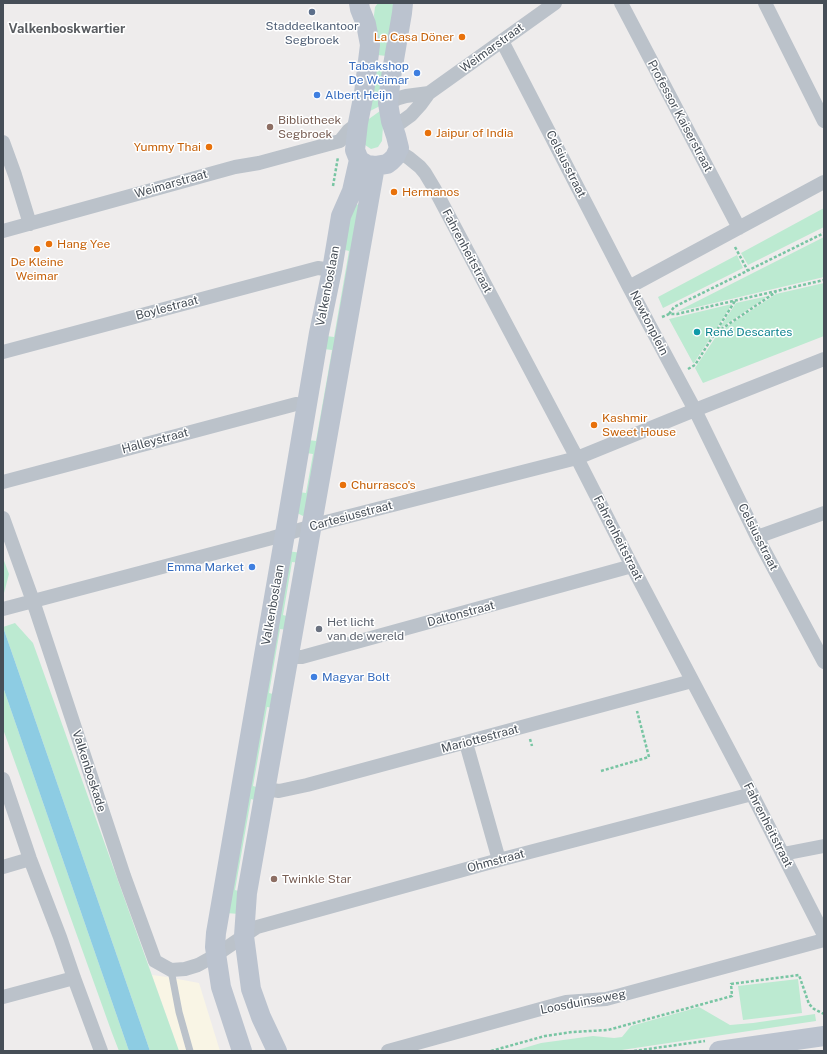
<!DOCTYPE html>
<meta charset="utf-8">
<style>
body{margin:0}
#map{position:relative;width:827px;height:1054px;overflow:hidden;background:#eeecec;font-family:"Public Sans",sans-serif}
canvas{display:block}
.frame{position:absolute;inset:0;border:4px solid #464e57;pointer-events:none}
</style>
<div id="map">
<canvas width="827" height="1054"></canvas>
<div class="frame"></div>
</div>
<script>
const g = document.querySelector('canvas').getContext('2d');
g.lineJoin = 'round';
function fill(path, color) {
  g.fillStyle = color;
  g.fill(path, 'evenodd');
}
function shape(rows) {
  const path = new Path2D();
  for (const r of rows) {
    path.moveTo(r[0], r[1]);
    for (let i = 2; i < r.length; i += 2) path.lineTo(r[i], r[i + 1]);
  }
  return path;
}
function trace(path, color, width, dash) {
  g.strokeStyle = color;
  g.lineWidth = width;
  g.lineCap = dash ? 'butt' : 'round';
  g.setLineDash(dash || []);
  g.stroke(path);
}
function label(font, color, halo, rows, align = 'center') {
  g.font = font + ' "Public Sans",sans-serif';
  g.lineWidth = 3;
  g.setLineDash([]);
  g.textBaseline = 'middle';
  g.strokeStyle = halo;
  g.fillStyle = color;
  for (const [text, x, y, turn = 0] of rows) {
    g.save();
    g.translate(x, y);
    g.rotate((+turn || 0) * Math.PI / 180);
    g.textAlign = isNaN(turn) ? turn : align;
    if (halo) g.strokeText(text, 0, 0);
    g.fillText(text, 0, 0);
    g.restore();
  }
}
fill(shape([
 [152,975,167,977,199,983,220,1051,179,1051]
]), '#f9f5e5');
fill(shape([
 [378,3,392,3,394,6,387,56,377,55,374,15,375,7],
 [376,64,385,65,380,106,368,112],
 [380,111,383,126,382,141,378,147,371,149,365,145,366,121],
 [353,204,362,205,305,515,303,516,297,513,299,492,306,493,313,454,306,453,308,440,316,441,332,350,324,349,326,336,334,337,349,251,341,249],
 [824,208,824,227,748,265,741,253],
 [824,237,824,277,676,312],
 [737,255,743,268,663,308,658,297],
 [824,283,824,336,703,383,695,368,719,332,776,294],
 [768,296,719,329,736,303],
 [732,304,694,363,693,363,669,319],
 [288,551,301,553,300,563,292,562,283,615,290,617,288,630,280,629,269,693,277,695,274,708,267,707,253,786,260,788,258,801,251,799,235,890,242,892,239,914,226,913],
 [3,558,9,574,4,593,3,593],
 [15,623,33,643,179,1051,150,1051,3,627],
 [3,687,129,1051,119,1051,112,1033,3,729],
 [798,979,802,1013,743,1020,738,986],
 [699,1007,730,1025,753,1023,815,1014,816,1021,615,1051,514,1051,541,1043,593,1036,614,1038,622,1037,631,1026]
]), '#bcead1');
fill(shape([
 [3,627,150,1051,129,1051,3,687]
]), '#8dcce3');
trace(shape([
 [333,186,338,157],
 [735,247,748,271],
 [669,314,674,307,824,233],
 [662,317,669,314,677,314,824,280],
 [717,332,776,292],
 [688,369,695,365,735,301],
 [530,739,532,746],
 [601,771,649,757,637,711],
 [491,1051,545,1036,572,1032,608,1030,732,996,731,984,799,975,809,1004,814,1009,824,1014],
 [634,1051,705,1041]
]), '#78c5a3', 2.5, [3, 2]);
trace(shape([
 [171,970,179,1012,190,1051]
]), '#bbc2ca', 7);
trace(shape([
 [621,3,739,228],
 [765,3,824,121],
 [502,41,629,287,695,410,824,359],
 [388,103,399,98,406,96,429,93],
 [393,128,411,115,421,104,429,93,555,3],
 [3,142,15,175,30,224],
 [398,151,409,158,420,167,425,173,434,188,577,458,632,566,752,794,824,935],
 [3,231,235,167,259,163,340,141,348,131,358,123],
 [629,287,824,182],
 [3,352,318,268,332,270],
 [3,482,296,404,307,405],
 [3,518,33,601,124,876,155,961,171,970,185,969,198,965,216,955,257,927,499,860,752,794],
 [757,537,824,513],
 [3,609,272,538,326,522,577,458,695,410,757,537,824,662],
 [289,657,302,657,632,566],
 [466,743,499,860],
 [3,779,30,859,60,937,74,978,101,1051],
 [266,789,279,791,307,785,692,681],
 [783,854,824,846],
 [3,867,30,859],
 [3,997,74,978],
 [388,1051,566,1002,606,999,824,940]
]), '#bbc2ca', 14);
trace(shape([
 [359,3,360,9,366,24,370,45,364,93,358,123,355,150,359,160,367,165,375,166,387,164,391,161,395,157,399,148,396,136,391,121,388,103,391,77,402,13,403,3],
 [242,1051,221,987,215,947,216,933,285,534,319,333,332,270,341,216,352,191,359,160],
 [277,1051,261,1017,251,989,244,936,247,893,375,166],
 [719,1051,824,1036]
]), '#bbc3cf', 20);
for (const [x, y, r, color] of [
 [312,12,4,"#5c6f8a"],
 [462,37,4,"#e8710a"],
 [417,73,4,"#3f7fe0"],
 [317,95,4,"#3f7fe0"],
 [270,127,4,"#8d6e63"],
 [428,133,4,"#e8710a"],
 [209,147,4,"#e8710a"],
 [394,192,4,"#e8710a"],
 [49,244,4,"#e8710a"],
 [37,249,4,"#e8710a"],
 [697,332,4,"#0f9aa8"],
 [594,425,4,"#e8710a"],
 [343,485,4,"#e8710a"],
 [252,567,4,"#3f7fe0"],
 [319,629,4,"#6b7280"],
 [314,677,4,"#3f7fe0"],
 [274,879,4,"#8d6e63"]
]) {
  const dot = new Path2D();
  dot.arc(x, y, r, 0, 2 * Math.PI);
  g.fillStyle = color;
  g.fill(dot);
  trace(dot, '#fff', 1.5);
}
label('12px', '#4e5e75', '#fff', [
 ["Staddeelkantoor",312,26],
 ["Segbroek",312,40]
]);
label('12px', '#c56008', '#fff', [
 ["La Casa Döner",454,37,"right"],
 ["Jaipur of India",436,133],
 ["Yummy Thai",201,147,"right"],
 ["Hermanos",402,192],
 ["Hang Yee",57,244],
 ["De Kleine",37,262,"center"],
 ["Weimar",37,276,"center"],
 ["Kashmir",602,418],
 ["Sweet House",602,432],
 ["Churrasco's",351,485]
], 'left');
label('12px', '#464e57', '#fff', [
 ["Weimarstraat",492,48,-36],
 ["Professor Kaiserstraat",680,116,62],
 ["Celsiusstraat",566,164,63],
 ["Weimarstraat",171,184,-16],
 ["Fahrenheitstraat",467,251,62],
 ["Valkenboslaan",328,286,-79],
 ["Boylestraat",167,308,-15],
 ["Newtonplein",649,323,63],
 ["Halleystraat",155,441,-15],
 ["Cartesiusstraat",351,516,-15],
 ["Celsiusstraat",758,537,63],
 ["Fahrenheitstraat",618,538,63],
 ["Valkenboslaan",273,605,-80],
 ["Daltonstraat",461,614,-15],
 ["Mariottestraat",480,739,-15],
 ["Valkenboskade",89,771,72],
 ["Fahrenheitstraat",768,825,63],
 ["Ohmstraat",496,861,-15],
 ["Loosduinseweg",583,1002,-11]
]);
label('12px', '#366cbe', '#fff', [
 ["Tabakshop",409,66],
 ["De Weimar",409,80],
 ["Albert Heijn",325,95,"left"],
 ["Emma Market",244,567],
 ["Magyar Bolt",322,677,"left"]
], 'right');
label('12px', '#785e54', '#fff', [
 ["Bibliotheek",278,120],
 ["Segbroek",278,134],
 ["Twinkle Star",282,879]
], 'left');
label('12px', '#0d838f', '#fff', [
 ["René Descartes",705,332]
], 'left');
label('12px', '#5b616d', '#fff', [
 ["Het licht",327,622],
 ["van de wereld",327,636]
], 'left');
label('bold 13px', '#595c60', '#fff', [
 ["Valkenboskwartier",67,29]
]);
</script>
